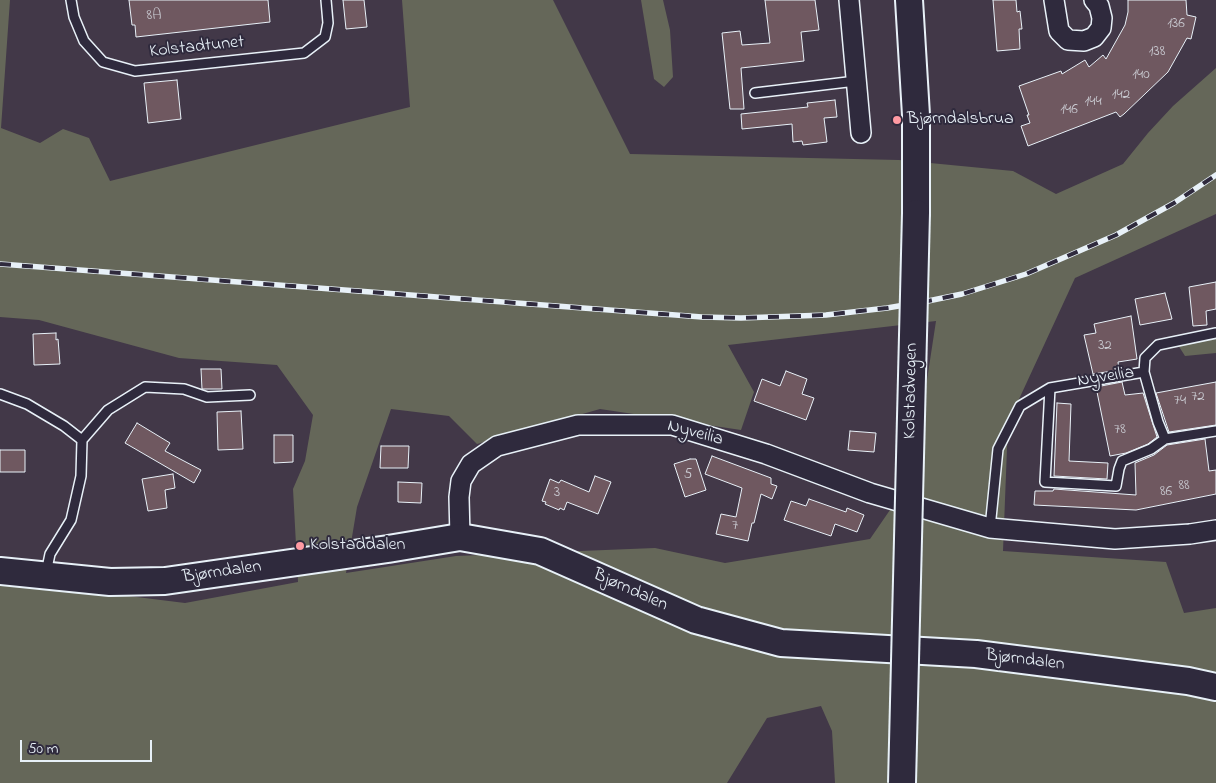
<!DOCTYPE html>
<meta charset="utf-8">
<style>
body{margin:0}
#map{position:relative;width:1216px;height:783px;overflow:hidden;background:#423848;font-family:"Indie Flower",sans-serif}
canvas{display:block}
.scale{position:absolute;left:20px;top:740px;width:132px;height:22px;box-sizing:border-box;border:2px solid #e8f1f8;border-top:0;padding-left:6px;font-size:15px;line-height:18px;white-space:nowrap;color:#e8f1f8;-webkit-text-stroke:4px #2f2a3d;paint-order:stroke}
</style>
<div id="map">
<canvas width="1216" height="783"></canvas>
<div class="scale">50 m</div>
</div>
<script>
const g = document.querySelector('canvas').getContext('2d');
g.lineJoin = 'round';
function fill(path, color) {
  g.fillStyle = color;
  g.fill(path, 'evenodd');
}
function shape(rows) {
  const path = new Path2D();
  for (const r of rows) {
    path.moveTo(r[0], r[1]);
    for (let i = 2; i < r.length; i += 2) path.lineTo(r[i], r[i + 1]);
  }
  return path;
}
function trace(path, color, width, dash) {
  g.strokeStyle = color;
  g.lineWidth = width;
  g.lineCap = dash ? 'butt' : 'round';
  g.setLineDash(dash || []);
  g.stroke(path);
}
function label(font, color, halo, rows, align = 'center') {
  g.font = font + ' "Indie Flower",sans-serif';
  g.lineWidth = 4;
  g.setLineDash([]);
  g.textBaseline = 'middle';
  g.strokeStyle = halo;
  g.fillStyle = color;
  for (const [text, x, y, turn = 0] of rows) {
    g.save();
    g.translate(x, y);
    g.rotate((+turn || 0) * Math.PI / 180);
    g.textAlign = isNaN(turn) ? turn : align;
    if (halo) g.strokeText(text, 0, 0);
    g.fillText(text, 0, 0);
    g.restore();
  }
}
fill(shape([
 [0,0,10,0,1,128,40,143,63,129,89,138,110,181,410,107,402,0,553,0,630,154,899,160,1013,171,1056,194,1123,164,1148,133,1173,106,1216,68,1216,214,1075,278,1008,423,1003,551,1166,562,1184,613,1216,608,1216,783,835,783,832,731,821,706,767,718,727,783,0,783,0,580,185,603,298,582,293,489,305,461,313,415,277,365,179,358,39,320,0,317],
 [936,321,912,478,870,539,725,563,655,548,456,556,346,573,357,507,391,409,449,416,477,444,600,409,741,430,754,392,728,345],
 [641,0,663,0,670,30,673,77,664,87,654,79],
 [1216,336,1216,353,1185,356,1178,345]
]), '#656759');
const building = shape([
 [129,0,268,0,270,22,136,37,135,25,132,25,129,0],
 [343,0,364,0,367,27,346,29,343,0],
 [765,0,815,0,819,30,801,32,804,61,741,68,744,109,730,109,722,33,740,31,742,45,770,43,765,0],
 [993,0,1016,0,1017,12,1020,11,1022,29,1019,29,1020,49,997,51,993,0],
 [1128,0,1186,0,1187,15,1196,17,1191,39,1187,38,1168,72,1124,114,1120,117,1116,112,1028,146,1021,126,1030,123,1027,115,1029,115,1019,86,1061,71,1062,74,1085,60,1089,67,1103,55,1106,59,1125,25,1128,12,1128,0],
 [177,80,181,119,148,123,144,83,177,80],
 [835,100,837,117,824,118,827,142,803,145,802,141,793,142,792,124,742,129,741,114,808,107,807,103,835,100],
 [1216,282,1216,309,1206,311,1207,325,1193,326,1189,287,1216,282],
 [1165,293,1172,319,1140,325,1135,299,1165,293],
 [1131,316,1137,359,1118,362,1119,370,1093,374,1084,335,1096,333,1094,324,1131,316],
 [56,333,56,340,58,339,60,364,34,365,33,334,56,333],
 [201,369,221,369,222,389,202,389,201,369],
 [786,371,807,379,802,394,814,398,806,420,754,401,762,379,780,386,786,371],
 [1122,382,1125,395,1143,393,1157,437,1148,444,1126,453,1110,456,1096,387,1122,382],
 [1216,382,1216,425,1169,432,1156,393,1216,382],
 [1057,403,1071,404,1069,461,1108,463,1107,479,1054,476,1057,403],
 [241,411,243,449,218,450,217,412,241,411],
 [137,423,170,443,165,451,201,470,194,483,125,443,137,423],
 [850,431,876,433,874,452,848,450,850,431],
 [274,435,293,435,293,462,274,463,274,435],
 [1205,439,1209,471,1216,470,1216,494,1136,510,1034,505,1035,491,1053,491,1054,489,1136,495,1135,463,1154,455,1167,445,1205,439],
 [381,446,409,446,408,468,380,468,381,446],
 [0,450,25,450,25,472,0,472,0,450],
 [712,456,771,478,771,484,777,486,772,499,761,494,754,523,752,523,748,541,716,534,721,514,736,517,742,488,705,474,712,456],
 [690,459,696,459,706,490,685,497,674,464,690,459],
 [173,474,175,488,165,490,167,508,148,511,142,479,173,474],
 [595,476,611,482,598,514,567,502,564,510,560,508,559,510,545,504,546,502,542,501,550,479,559,483,561,480,589,492,595,476],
 [398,482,422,483,421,503,398,502,398,482],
 [809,499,846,512,847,508,864,515,857,532,835,524,831,536,784,520,791,501,806,506,809,499]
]);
fill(building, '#6f5860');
trace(building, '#e8f1f8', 1);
const service = shape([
 [71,0,74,17,84,41,103,62,135,71,304,53,325,37,328,23,326,0],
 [755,93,856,81],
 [1216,333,1158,345,1145,358,1144,372,1158,422,1165,439,1216,431],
 [1050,388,1045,482,1116,486,1119,469,1122,461,1151,449,1165,439],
 [0,394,27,404,64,426,82,440],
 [990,528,998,449,1020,406,1050,388,1144,372],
 [46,573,50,554,71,520,81,476,82,440,108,410,145,387,184,389,207,397,250,395]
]);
const minor = shape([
 [849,0,861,133],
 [1054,0,1059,31,1068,40,1084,41,1094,37,1101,28,1102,18,1099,6,1094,0],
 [460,537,459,497,461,481,471,464,497,446,578,425,672,425,766,454,870,493,990,528,1115,539,1190,534,1216,530]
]);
const secondary = shape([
 [909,0,916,115,916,213],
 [0,571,110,582,165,581,388,549,460,537,540,551,696,620,781,643,976,654,1188,681,1216,687]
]);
trace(service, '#e8f1f8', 12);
trace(minor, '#e8f1f8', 22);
trace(secondary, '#e8f1f8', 30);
trace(service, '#2f2a3d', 9);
trace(minor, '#2f2a3d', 19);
trace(secondary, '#2f2a3d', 26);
const rail = shape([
 [0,264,702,317,741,318,826,315,887,308,928,301,962,294,1026,274,1116,235,1174,203,1216,175]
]);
trace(rail, '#e8f1f8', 5.5);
trace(rail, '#2f2a3d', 4, [11]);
const secondaryBridge = shape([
 [902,783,916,213]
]);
trace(secondaryBridge, '#e8f1f8', 30, []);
trace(secondaryBridge, '#2f2a3d', 26);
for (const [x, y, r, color] of [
 [897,120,5,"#ff9aa2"],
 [300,546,5,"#ff9aa2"]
]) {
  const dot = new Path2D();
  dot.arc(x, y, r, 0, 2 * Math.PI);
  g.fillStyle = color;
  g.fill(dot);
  trace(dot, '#2f2a3d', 2);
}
label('15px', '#cacbd2', null, [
 ["8A",154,17],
 ["136",1176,25],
 ["138",1157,53],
 ["140",1141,76],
 ["142",1121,96],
 ["144",1093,103],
 ["146",1069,111],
 ["32",1105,347],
 ["72",1198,398],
 ["74",1180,402],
 ["78",1120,431],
 ["5",688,476],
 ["88",1184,487],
 ["86",1166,493],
 ["3",557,494],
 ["7",735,527]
]);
label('18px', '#e8f1f8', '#2f2a3d', [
 ["Kolstadtunet",197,48,-6],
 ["Nyveilia",1106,378,-9],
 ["Kolstadvegen",912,391,-89],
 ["Nyveilia",695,434,15],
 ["Bjørndalen",222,573,-8],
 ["Bjørndalen",630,591,24],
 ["Bjørndalen",1025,661,7]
]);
label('18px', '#e8f1f8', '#2f2a3d', [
 ["Bjørndalsbrua",907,120],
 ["Kolstaddalen",310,546]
], 'left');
</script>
